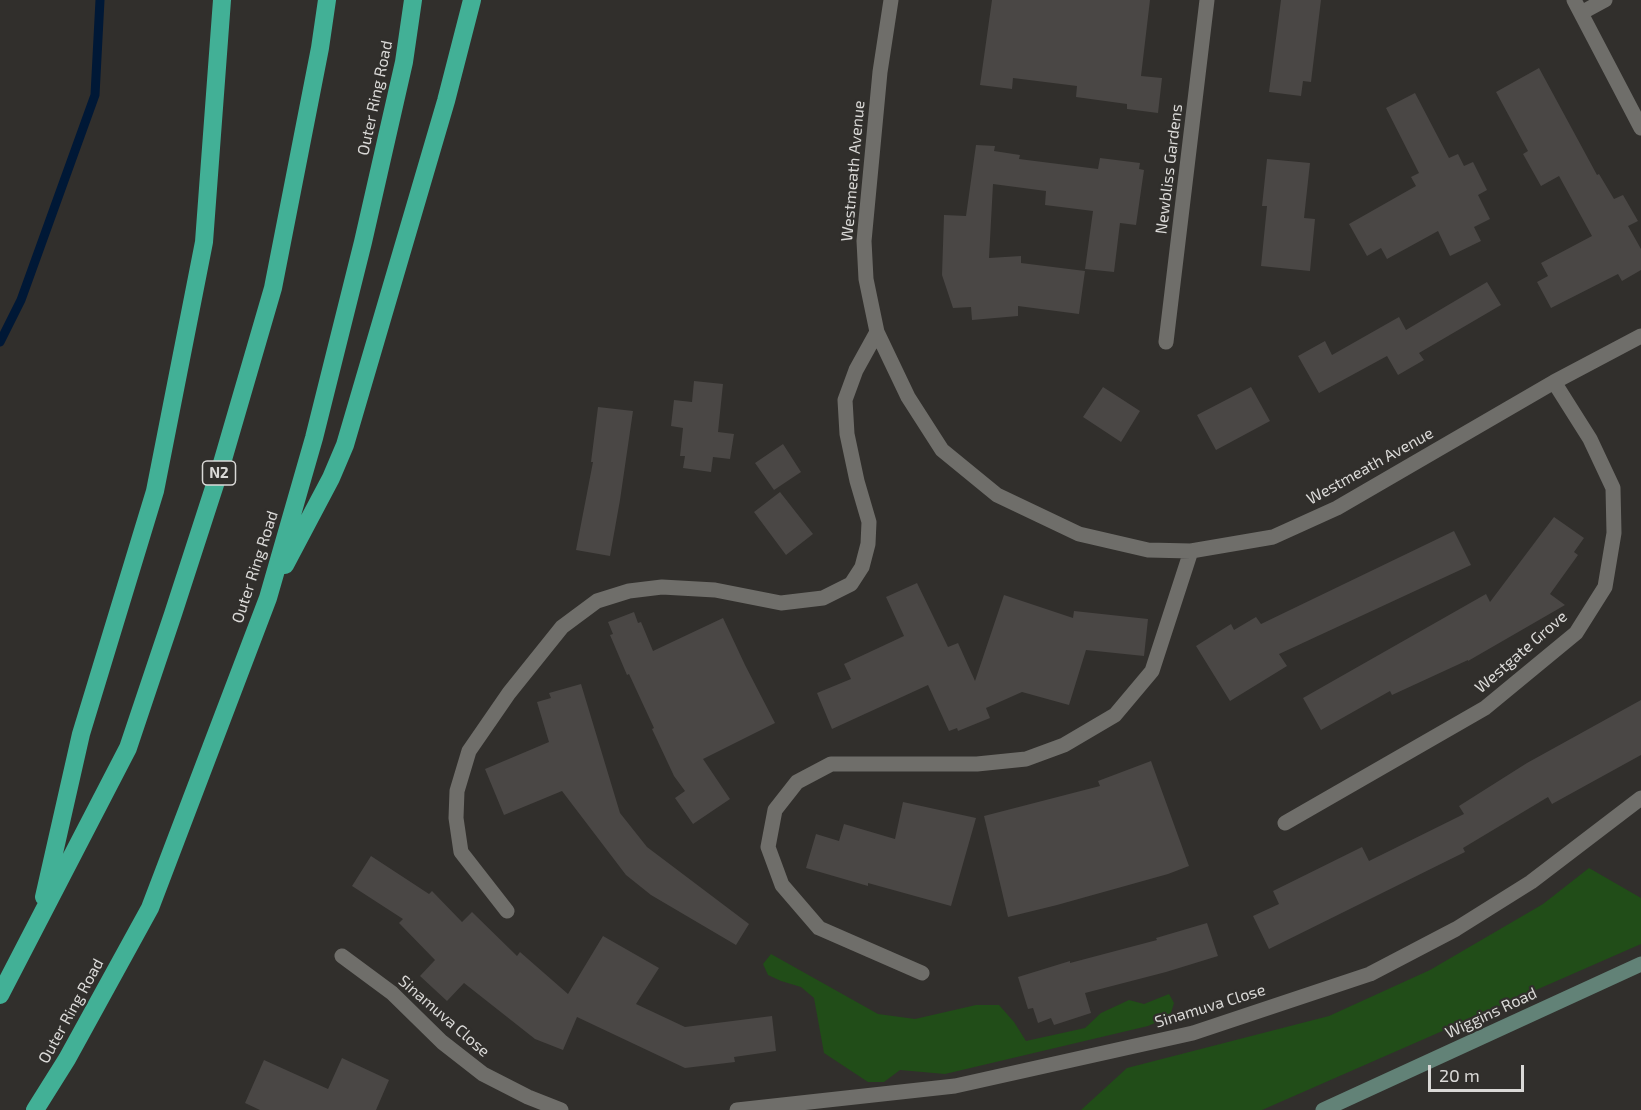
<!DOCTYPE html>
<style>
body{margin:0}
#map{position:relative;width:1641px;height:1110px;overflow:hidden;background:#312f2c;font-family:"Exo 2",sans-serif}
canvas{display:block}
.scale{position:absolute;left:1428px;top:1065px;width:96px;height:27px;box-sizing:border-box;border:3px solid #dad9d7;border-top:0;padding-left:8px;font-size:18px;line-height:21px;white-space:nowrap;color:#dad9d7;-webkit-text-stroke:4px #312f2c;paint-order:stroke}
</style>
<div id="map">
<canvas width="1641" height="1110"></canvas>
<div class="scale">20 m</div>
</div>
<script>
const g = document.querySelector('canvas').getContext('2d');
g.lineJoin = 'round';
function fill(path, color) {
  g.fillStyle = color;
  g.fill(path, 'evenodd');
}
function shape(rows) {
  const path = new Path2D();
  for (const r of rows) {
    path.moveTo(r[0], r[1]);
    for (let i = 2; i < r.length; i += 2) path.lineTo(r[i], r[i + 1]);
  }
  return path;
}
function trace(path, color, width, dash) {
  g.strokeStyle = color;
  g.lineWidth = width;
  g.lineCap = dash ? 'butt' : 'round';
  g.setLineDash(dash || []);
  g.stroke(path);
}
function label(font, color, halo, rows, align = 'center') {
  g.font = font + ' "Exo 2",sans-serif';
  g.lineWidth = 4.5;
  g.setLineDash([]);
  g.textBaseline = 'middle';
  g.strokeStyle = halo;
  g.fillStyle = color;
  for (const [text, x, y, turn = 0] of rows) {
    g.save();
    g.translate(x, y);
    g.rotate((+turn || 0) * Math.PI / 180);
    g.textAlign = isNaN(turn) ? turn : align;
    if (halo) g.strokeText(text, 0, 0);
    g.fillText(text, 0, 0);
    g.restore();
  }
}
fill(shape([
 [1589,868,1641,898,1641,944,1262,1110,1081,1110,1127,1068,1329,1016,1430,970,1543,904],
 [771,954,878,1014,915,1019,976,1005,999,1005,1014,1022,1026,1041,1085,1028,1101,1013,1129,1000,1144,1004,1169,994,1174,1003,1170,1016,1148,1026,945,1074,900,1070,884,1082,868,1082,824,1053,814,998,801,987,781,981,768,975,763,964]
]), '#214d18');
trace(shape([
 [0,342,21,300,95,95,100,0]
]), '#001836', 9);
fill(shape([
 [992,0,1150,0,1141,76,1162,78,1158,113,1127,109,1127,104,1076,97,1077,86,1013,78,1012,89,980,85],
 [1281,0,1321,0,1311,82,1303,81,1301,96,1269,92],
 [1539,68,1597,175,1599,174,1614,199,1623,195,1638,221,1628,226,1641,249,1641,270,1622,281,1618,274,1551,308,1537,282,1548,276,1541,263,1592,236,1559,176,1541,186,1523,154,1528,151,1496,92],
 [1415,93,1449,158,1458,154,1464,166,1473,162,1487,190,1478,195,1490,219,1474,227,1481,241,1450,256,1438,231,1387,259,1381,248,1367,256,1349,224,1416,186,1411,177,1419,173,1386,108],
 [976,145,995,146,994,151,1020,155,1019,159,1098,169,1100,158,1140,163,1139,169,1144,170,1136,225,1120,223,1114,272,1085,269,1093,211,1045,205,1046,191,993,184,989,258,1021,256,1021,263,1085,271,1079,314,1018,306,1018,316,972,320,971,307,953,308,942,275,944,215,966,216],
 [1267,159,1310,163,1304,218,1315,219,1310,271,1261,266,1267,206,1262,206],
 [1487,282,1501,305,1419,353,1424,360,1398,375,1387,356,1319,393,1298,356,1325,341,1332,355,1399,317,1406,330],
 [694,381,723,384,718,432,734,434,730,459,713,457,711,472,683,468,685,456,680,456,683,428,671,426,674,400,692,402],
 [1103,387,1140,411,1121,442,1083,417],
 [1251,387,1270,421,1216,450,1197,415],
 [598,407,633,411,620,500,610,556,576,550,593,462,591,462],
 [783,444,801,472,774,490,755,463],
 [780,492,813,534,786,555,754,512],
 [1554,517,1584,538,1574,552,1578,555,1550,594,1565,605,1468,661,1468,660,1392,695,1390,691,1321,730,1303,698,1486,594,1490,602],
 [1454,531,1471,565,1279,654,1287,666,1230,701,1196,646,1231,624,1234,630,1256,617,1261,624],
 [917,583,948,647,958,643,975,681,1004,595,1073,618,1074,611,1148,619,1144,656,1086,650,1069,705,1022,692,986,708,990,718,958,731,957,728,949,731,928,685,832,729,817,693,851,679,844,664,904,636,886,597],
 [634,612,638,623,641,622,653,651,723,618,745,665,775,723,703,759,730,799,693,824,675,798,685,791,674,776,652,729,654,728,629,674,627,675,610,635,613,634,608,622],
 [581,684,620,813,647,847,749,924,736,945,651,895,626,875,562,791,504,815,485,769,549,742,537,702,551,698,549,693],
 [1641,700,1641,755,1552,804,1548,797,1463,848,1465,852,1269,949,1253,916,1279,904,1273,891,1362,847,1369,861,1464,814,1459,806,1527,763],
 [1151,761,1189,866,1168,874,1057,905,1008,917,984,816,1100,786,1098,781],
 [903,802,976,818,951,906,868,883,868,886,806,868,816,834,839,841,844,824,895,839],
 [371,856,429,894,432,891,462,922,472,912,517,956,520,952,568,994,603,936,659,968,636,1004,685,1027,772,1016,776,1051,734,1057,735,1062,685,1068,577,1017,563,1050,535,1039,464,983,447,1001,420,976,435,960,399,923,403,919,352,886],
 [1207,923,1218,956,1166,972,1085,993,1091,1013,1054,1025,1051,1018,1038,1023,1033,1008,1028,1009,1018,977,1070,961,1070,963,1157,940,1156,938],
 [342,1058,389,1080,376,1110,260,1110,245,1103,264,1060,328,1089]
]), '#4a4745');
trace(shape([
 [891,0,880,72,864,241,866,279,877,332,908,397,942,450,997,495,1079,534,1148,550,1191,551,1273,537,1337,508,1554,382,1641,336],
 [1574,0,1641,128],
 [1581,13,1605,0],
 [1166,342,1207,0],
 [1285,823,1485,708,1576,633,1605,587,1614,533,1613,488,1590,439,1554,382],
 [507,911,461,852,456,818,457,791,469,751,509,693,562,627,597,601,629,591,662,587,715,590,781,603,823,598,851,584,862,567,868,544,869,522,857,481,847,434,845,400,856,370,877,332],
 [342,956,392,993,442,1042,483,1074,528,1097,561,1110],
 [922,973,819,928,782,885,768,847,775,810,797,782,831,764,977,764,1026,759,1064,745,1115,715,1152,671,1191,551],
 [737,1110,955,1086,1193,1033,1370,974,1456,929,1531,882,1641,798]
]), '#6f6e6a', 15);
trace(shape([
 [1323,1110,1641,964]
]), '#628277', 15);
trace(shape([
 [285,565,331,478,345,445,446,101,472,0],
 [44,897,81,734,155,491,204,242,222,0],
 [0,995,128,748,173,614,222,463,273,288,320,48,327,0],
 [35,1110,67,1059,150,908,268,598,314,438,363,242,404,62,413,0]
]), '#42b096', 18);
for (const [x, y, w] of [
 [219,473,33]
]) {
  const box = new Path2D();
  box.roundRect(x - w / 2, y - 12, w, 24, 4.5);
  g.fillStyle = '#312f2c';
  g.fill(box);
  trace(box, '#dad9d7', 1.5);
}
label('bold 15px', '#dad9d7', null, [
 ["N2",219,473]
]);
label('16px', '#dad9d7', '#312f2c', [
 ["Outer Ring Road",375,98,-78],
 ["Newbliss Gardens",1169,169,-83],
 ["Westmeath Avenue",853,171,-85],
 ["Westmeath Avenue",1370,466,-29],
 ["Outer Ring Road",255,567,-72],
 ["Westgate Grove",1521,652,-41],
 ["Sinamuva Close",1210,1006,-17],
 ["Outer Ring Road",71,1011,-61],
 ["Wiggins Road",1491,1013,-25],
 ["Sinamuva Close",444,1016,41]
]);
</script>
